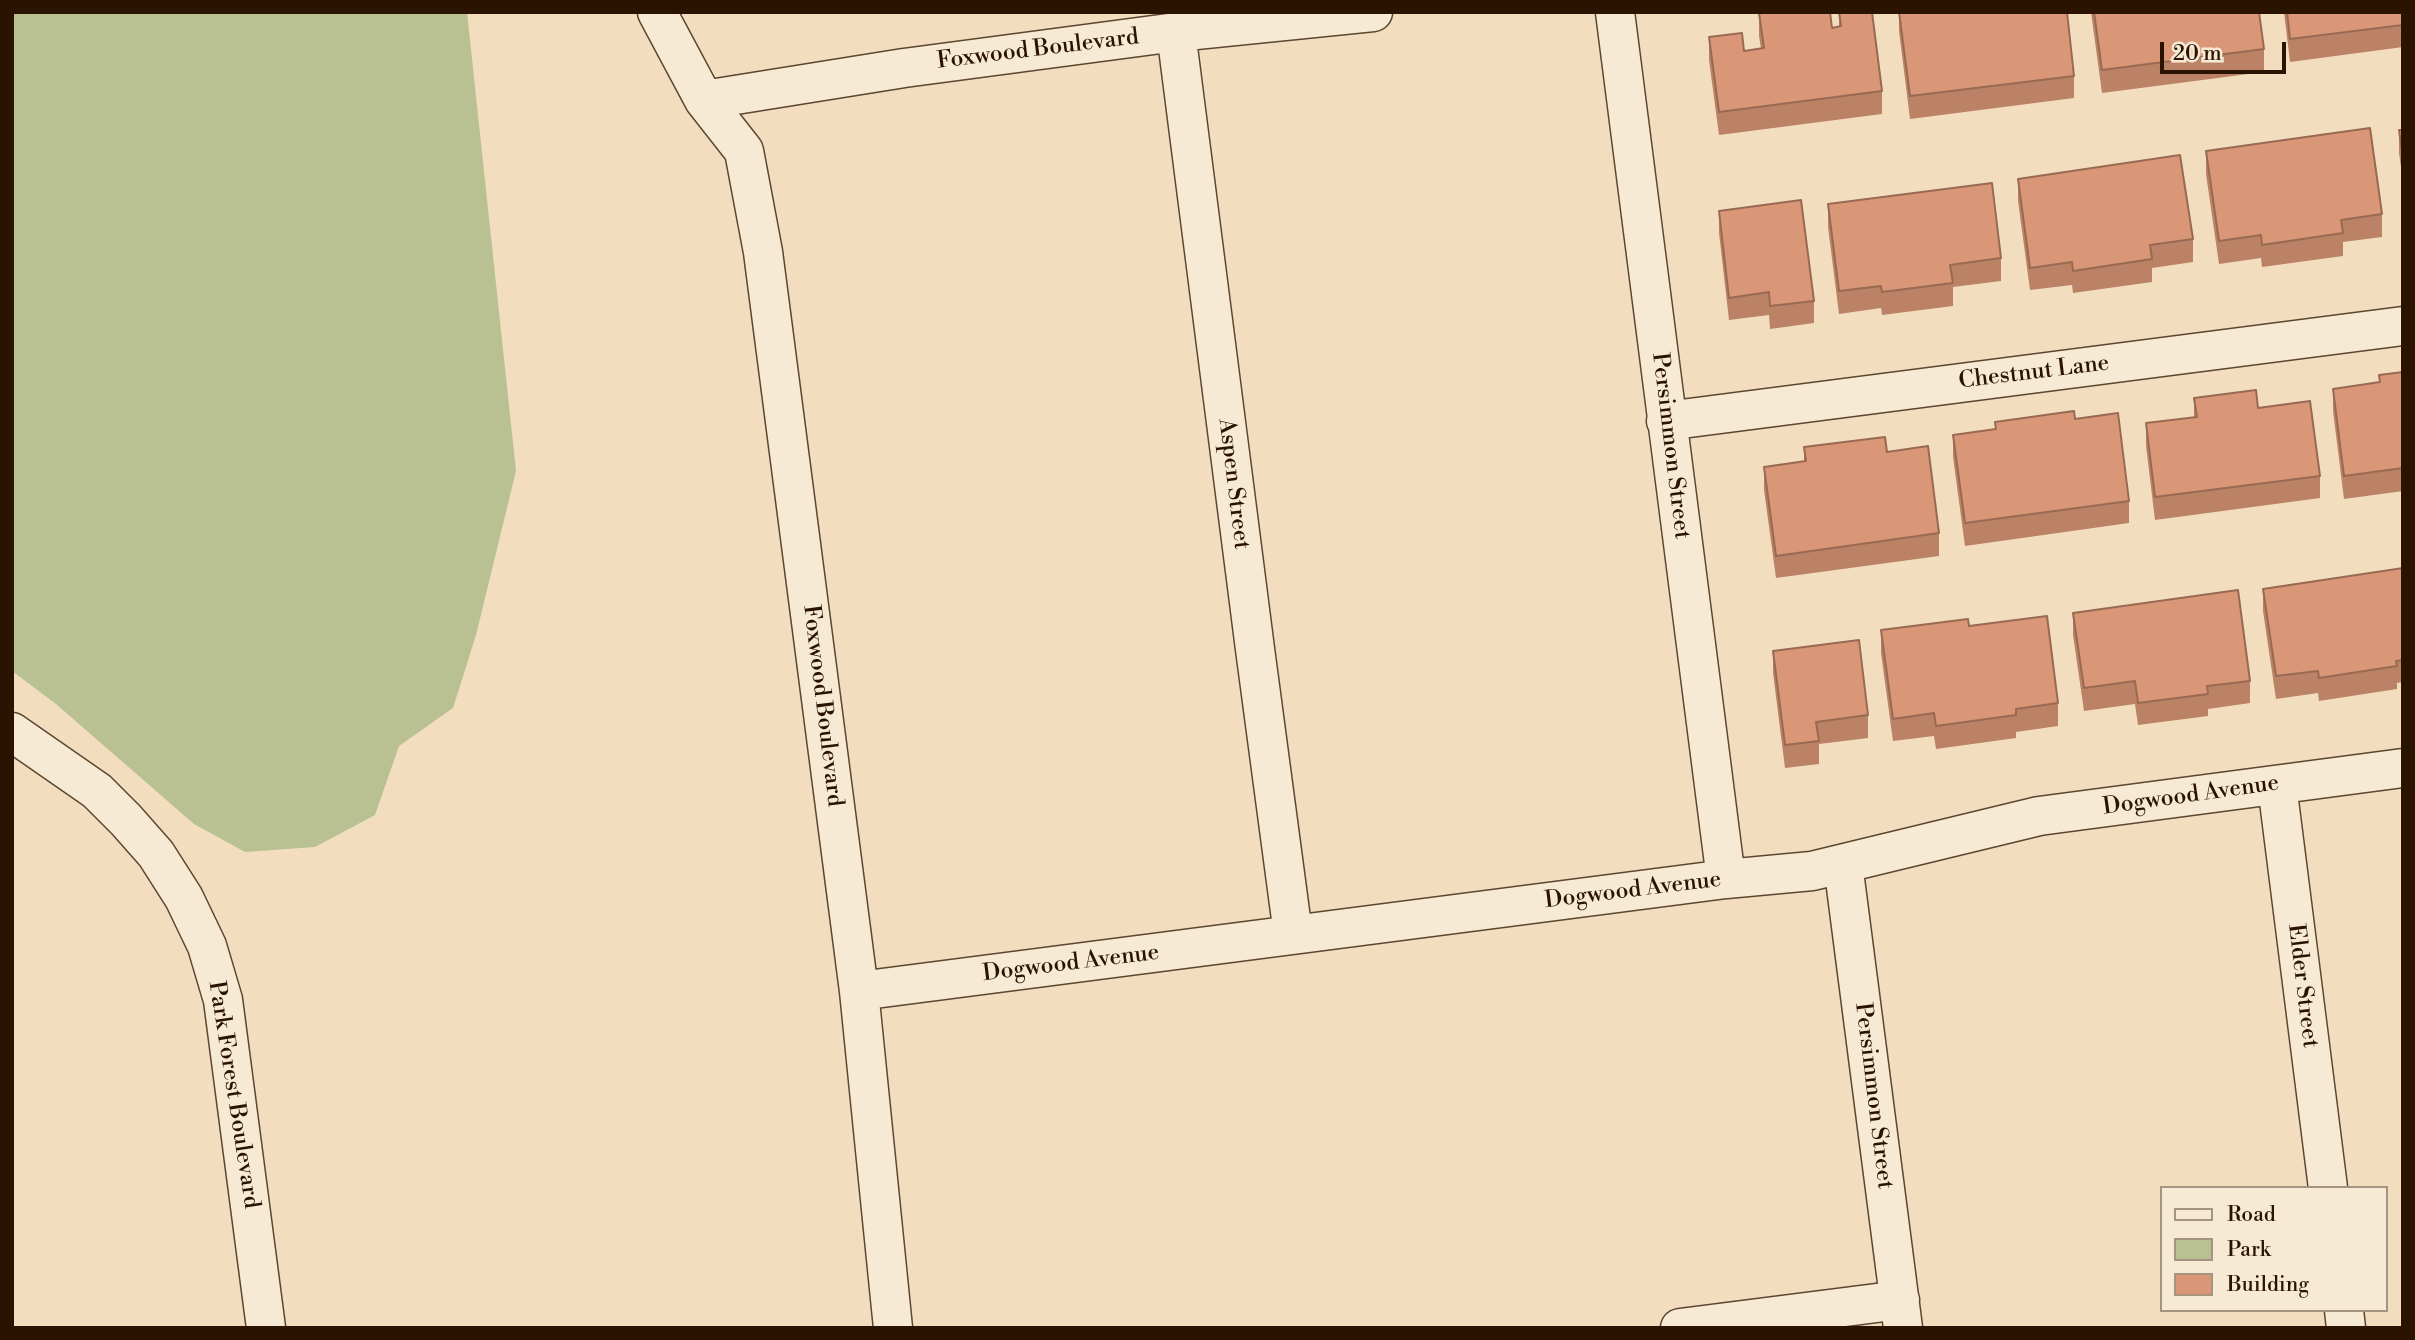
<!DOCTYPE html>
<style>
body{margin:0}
#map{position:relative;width:2415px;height:1340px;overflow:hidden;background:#f2debf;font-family:"Libre Bodoni",serif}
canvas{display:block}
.frame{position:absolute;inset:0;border:14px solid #2a1300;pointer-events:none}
.legend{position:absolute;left:2160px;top:1186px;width:228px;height:126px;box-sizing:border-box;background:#f7ead5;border:2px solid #a59480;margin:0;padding:9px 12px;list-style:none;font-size:21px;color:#2a1300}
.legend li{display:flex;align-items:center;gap:14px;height:35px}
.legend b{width:35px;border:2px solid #a59480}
.scale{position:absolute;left:2160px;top:42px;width:126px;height:32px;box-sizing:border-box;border:4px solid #2a1300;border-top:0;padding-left:9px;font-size:21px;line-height:24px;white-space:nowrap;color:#2a1300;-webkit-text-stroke:5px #f7ead5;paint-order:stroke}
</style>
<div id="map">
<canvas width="2415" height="1340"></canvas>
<div class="frame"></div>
<ul class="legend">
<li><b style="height:9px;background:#f7ead5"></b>Road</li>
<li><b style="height:19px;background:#b9c193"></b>Park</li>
<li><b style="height:19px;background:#da9777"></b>Building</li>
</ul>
<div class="scale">20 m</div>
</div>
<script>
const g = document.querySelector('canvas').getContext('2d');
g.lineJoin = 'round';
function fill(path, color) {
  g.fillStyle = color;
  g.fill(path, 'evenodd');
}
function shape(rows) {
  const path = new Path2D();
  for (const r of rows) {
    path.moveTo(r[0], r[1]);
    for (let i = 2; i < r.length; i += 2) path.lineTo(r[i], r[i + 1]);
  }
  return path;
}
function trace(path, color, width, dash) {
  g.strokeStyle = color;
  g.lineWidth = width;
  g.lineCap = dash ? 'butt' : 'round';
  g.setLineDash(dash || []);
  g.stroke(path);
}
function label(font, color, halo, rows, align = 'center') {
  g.font = font + ' "Libre Bodoni",serif';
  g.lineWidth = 5;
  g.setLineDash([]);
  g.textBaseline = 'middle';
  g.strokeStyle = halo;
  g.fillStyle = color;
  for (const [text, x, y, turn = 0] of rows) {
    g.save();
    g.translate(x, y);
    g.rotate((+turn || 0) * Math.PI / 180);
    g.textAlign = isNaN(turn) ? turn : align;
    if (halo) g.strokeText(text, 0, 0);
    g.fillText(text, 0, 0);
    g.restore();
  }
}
fill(shape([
 [12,12,467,12,516,471,476,635,453,708,399,746,375,815,315,847,245,852,194,824,56,704,12,671]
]), '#b9c193');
const minor = shape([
 [657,12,704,100,744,151,763,252,859,991,893,1328],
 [1615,12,1726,879],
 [1176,32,1255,649,1293,934],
 [704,100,904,68,1176,32,1373,12],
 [1666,421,2403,326],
 [12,732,97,791,126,820,156,854,184,898,207,946,223,1000,266,1328],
 [2277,785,2328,1188],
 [1843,864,1903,1328],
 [859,991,1726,879,1812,871,2039,816,2403,768],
 [2344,1310,2346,1328],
 [1680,1328,1900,1300]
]);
trace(minor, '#5c4630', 41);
trace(minor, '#f7ead5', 38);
fill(shape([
 [1839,12,1882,91,1882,114,1719,135,1709,60,1709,37,1744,51,1761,49,1759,36,1759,13,1832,28,1839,27],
 [1899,12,2074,76,2074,98,1910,119,1899,31],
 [2091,12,2259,12,2264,49,2264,72,2102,93],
 [2284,12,2403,12,2403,47,2290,62],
 [2399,130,2403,130,2403,181,2399,153],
 [2206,151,2382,214,2382,237,2343,242,2343,256,2262,267,2261,258,2219,264,2206,174],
 [2018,179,2193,239,2193,262,2152,268,2152,282,2073,293,2072,285,2030,290,2018,201],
 [1828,204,2001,258,2001,281,1953,287,1953,306,1882,315,1881,308,1839,314,1828,227],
 [1719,211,1814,301,1814,323,1770,329,1769,315,1729,320,1719,233],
 [2403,372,2403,491,2344,499,2333,411,2333,389,2379,382,2379,375],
 [2194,398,2258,408,2320,476,2320,498,2155,520,2146,446,2146,423,2194,417],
 [2075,419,2129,501,2129,523,1965,546,1953,457,1953,435,1995,429,1995,422],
 [1804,447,1887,452,1939,533,1939,556,1776,578,1764,490,1764,467,1804,461],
 [2403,568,2403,682,2397,683,2397,689,2319,701,2318,693,2276,699,2263,611,2263,589],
 [2073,613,2250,681,2250,703,2208,709,2208,716,2138,725,2135,704,2084,711,2073,635],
 [1969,626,2058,703,2058,726,2016,732,2016,738,1936,749,1934,736,1893,741,1881,653,1881,630],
 [1773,651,1868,715,1868,738,1819,744,1819,764,1785,768,1773,673]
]), '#bb8266');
const building = shape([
 [1766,12,1830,12,1832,28,1841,26,1839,12,1872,12,1882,91,1719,112,1709,37,1742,33,1744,51,1764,48,1759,13,1766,12],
 [1899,12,2067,12,2074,76,1910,96,1899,12],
 [2094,12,2259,12,2264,49,2102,70,2094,12],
 [2287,12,2403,12,2403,25,2290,39,2287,12],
 [2370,128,2382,214,2341,220,2343,233,2262,245,2261,235,2219,241,2206,151,2370,128],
 [2399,130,2403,130,2403,158,2399,130],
 [2180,155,2193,239,2150,245,2152,259,2073,271,2072,262,2030,268,2018,179,2180,155],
 [1992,183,2001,258,1950,265,1953,283,1882,292,1881,286,1839,291,1828,204,1992,183],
 [1801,200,1814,301,1770,306,1769,292,1729,298,1719,211,1801,200],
 [2403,372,2403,468,2344,476,2333,389,2380,382,2379,375,2403,372],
 [2256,390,2258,408,2310,401,2320,476,2155,497,2146,423,2197,417,2194,398,2256,390],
 [2074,411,2075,419,2118,413,2129,501,1965,523,1953,435,1996,429,1995,422,2074,411],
 [1885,437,1887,452,1928,446,1939,533,1776,556,1764,467,1806,461,1804,447,1885,437],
 [2403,568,2403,660,2396,661,2397,666,2319,678,2318,671,2276,676,2263,589,2403,568],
 [2238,590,2250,681,2207,686,2208,694,2138,703,2135,681,2084,688,2073,613,2238,590],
 [2047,616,2058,703,2016,709,2016,715,1936,726,1934,713,1893,719,1881,630,1968,619,1969,626,2047,616],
 [1859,640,1868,715,1816,722,1819,741,1785,745,1773,651,1859,640]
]);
fill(building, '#da9777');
trace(building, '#996a53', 2);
label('23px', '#2a1300', '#f7ead5', [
 ["Foxwood Boulevard",1038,50,-7],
 ["Chestnut Lane",2034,373,-7],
 ["Persimmon Street",1670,446,83],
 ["Aspen Street",1233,484,83],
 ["Foxwood Boulevard",822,706,83],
 ["Dogwood Avenue",2191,796,-8],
 ["Dogwood Avenue",1633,891,-7],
 ["Dogwood Avenue",1071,964,-7],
 ["Elder Street",2302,986,83],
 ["Park Forest Boulevard",233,1095,81],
 ["Persimmon Street",1873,1096,83]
]);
</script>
